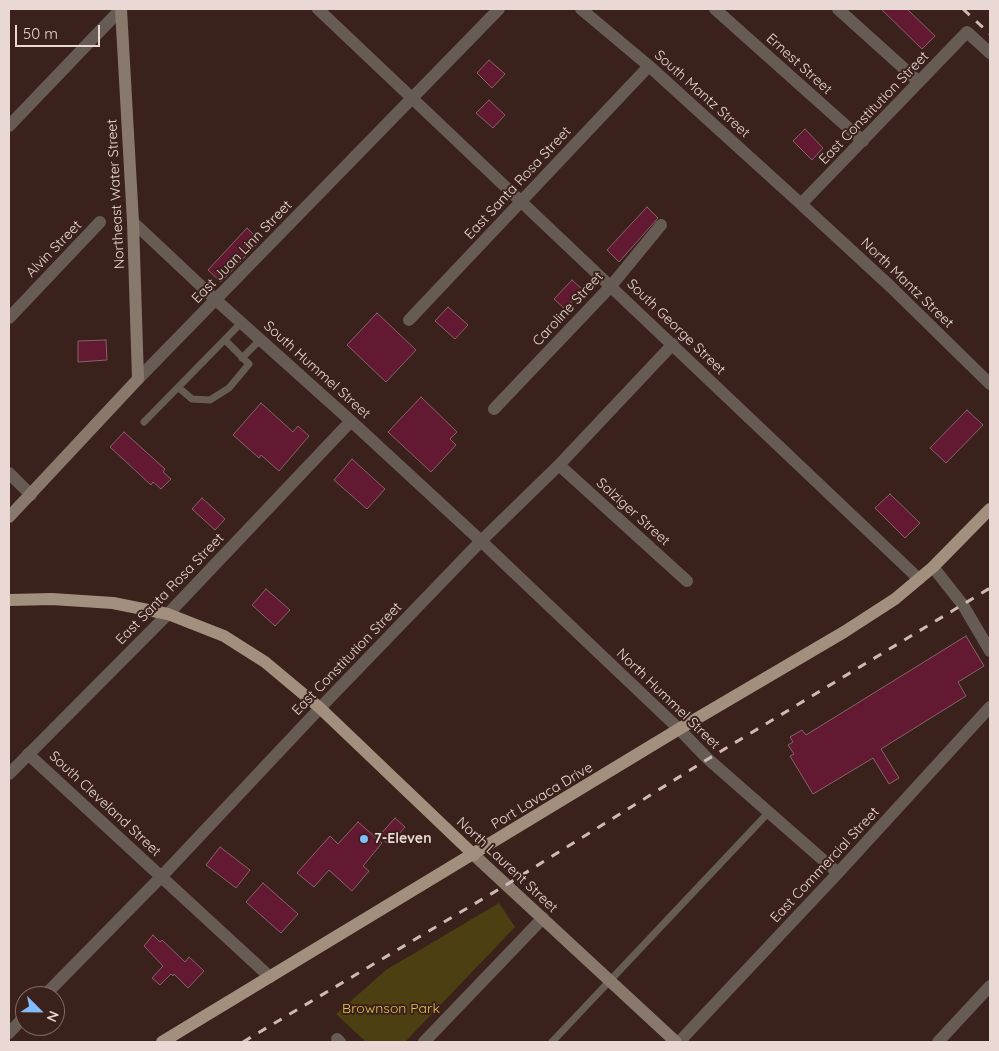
<!DOCTYPE html>
<style>
body{margin:0}
#map{position:relative;width:999px;height:1051px;overflow:hidden;background:#3a211b;font-family:Quicksand,sans-serif}
canvas{display:block}
.frame{position:absolute;inset:0;border:10px solid #e9d8d4;pointer-events:none}
.north{position:absolute;left:15px;top:986px;width:50px;height:50px;box-sizing:border-box;background:#3a211b;border:1px solid #806a65;border-radius:50%;rotate:113deg;font-size:14px;font-weight:700;line-height:20px;text-align:center;color:#e9d8d4}
.north::after{content:'';display:block;margin:auto;width:18px;height:22px;background:#82bcfa;clip-path:polygon(50% 0,100% 100%,50% 72%,0 100%)}
.scale{position:absolute;left:15px;top:25px;width:85px;height:22px;box-sizing:border-box;border:2px solid #e9d8d4;border-top:0;padding-left:6px;font-size:15px;line-height:18px;white-space:nowrap;color:#e9d8d4;-webkit-text-stroke:4px #3a211b;paint-order:stroke}
</style>
<div id="map">
<canvas width="999" height="1051"></canvas>
<div class="frame"></div>
<div class="north">N</div>
<div class="scale">50 m</div>
</div>
<script>
const g = document.querySelector('canvas').getContext('2d');
g.lineJoin = 'round';
function fill(path, color) {
  g.fillStyle = color;
  g.fill(path, 'evenodd');
}
function shape(rows) {
  const path = new Path2D();
  for (const r of rows) {
    path.moveTo(r[0], r[1]);
    for (let i = 2; i < r.length; i += 2) path.lineTo(r[i], r[i + 1]);
  }
  return path;
}
function trace(path, color, width, dash) {
  g.strokeStyle = color;
  g.lineWidth = width;
  g.lineCap = dash ? 'butt' : 'round';
  g.setLineDash(dash || []);
  g.stroke(path);
}
function label(font, color, halo, rows, align = 'center') {
  g.font = font + ' Quicksand,sans-serif';
  g.lineWidth = 4;
  g.setLineDash([]);
  g.textBaseline = 'middle';
  g.strokeStyle = halo;
  g.fillStyle = color;
  for (const [text, x, y, turn = 0] of rows) {
    g.save();
    g.translate(x, y);
    g.rotate((+turn || 0) * Math.PI / 180);
    g.textAlign = isNaN(turn) ? turn : align;
    if (halo) g.strokeText(text, 0, 0);
    g.fillText(text, 0, 0);
    g.restore();
  }
}
fill(shape([
 [499,903,515,927,405,1042,366,1042,336,1014,386,970]
]), '#4c3f12');
const building = shape([
 [881,9,907,9,935,36,922,49,881,9],
 [489,60,505,74,492,88,477,73,489,60],
 [489,100,505,115,493,128,476,113,489,100],
 [805,129,823,148,812,160,793,141,805,129],
 [647,207,658,218,619,262,607,250,647,207],
 [247,228,260,241,221,282,208,270,247,228],
 [572,280,583,290,565,309,554,299,572,280],
 [448,307,468,325,455,339,435,321,448,307],
 [377,313,416,350,386,382,347,345,377,313],
 [106,340,107,360,78,362,78,341,106,340],
 [421,397,457,432,450,439,456,445,431,472,388,432,421,397],
 [261,403,293,432,298,426,309,436,279,471,261,455,259,458,233,435,261,403],
 [967,410,983,425,946,463,930,448,967,410],
 [124,432,165,469,163,472,171,479,161,489,153,482,151,485,110,447,124,432],
 [352,459,385,489,367,509,334,480,352,459],
 [890,494,920,523,905,538,875,508,890,494],
 [202,498,225,519,215,530,192,509,202,498],
 [266,589,290,610,275,626,252,605,266,589],
 [966,636,984,666,958,682,966,696,881,749,899,778,889,784,873,758,813,794,790,756,794,754,788,745,793,742,790,737,802,730,806,735,966,636],
 [395,818,405,827,389,845,379,836,395,818],
 [358,822,382,843,363,866,369,871,352,891,329,870,314,887,297,873,330,836,338,844,358,822],
 [220,847,250,870,236,888,206,865,220,847],
 [263,883,298,914,281,933,246,902,263,883],
 [153,935,160,942,162,940,185,962,189,957,204,971,188,988,174,974,173,976,171,974,160,985,152,978,163,966,144,946,153,935]
]);
fill(building, '#631931');
trace(building, '#83646a', 1);
trace(shape([
 [242,358,260,340],
 [179,388,192,399,210,400,229,388,249,364,225,340],
 [144,422,241,323],
 [552,1042,769,812]
]), '#665c54', 7);
trace(shape([
 [318,9,919,579],
 [581,9,649,66,801,204,891,287,990,384],
 [715,9,863,141],
 [838,9,919,82],
 [9,126,121,9],
 [801,204,967,32,990,53],
 [133,222,216,300,351,421,481,541,679,729,708,759,838,873],
 [9,318,100,222],
 [409,320,649,66],
 [138,379,499,9],
 [494,409,611,286,661,225],
 [559,465,687,581],
 [9,473,31,495],
 [933,567,963,605,990,651],
 [28,754,270,977],
 [9,774,168,614,351,421],
 [44,996,161,877,320,708,481,541,559,465,673,344],
 [9,1033,25,1016],
 [337,1039,340,1042],
 [424,1042,543,918],
 [679,1042,838,873,990,707],
 [938,1042,990,986]
]), '#665c54', 12);
trace(shape([
 [9,517,138,379,133,222,121,9],
 [474,855,676,1042]
]), '#88796c', 12);
trace(shape([
 [9,600,52,599,113,603,168,614,224,636,265,662,320,708,474,855],
 [162,1042,679,729,844,632,895,599,933,567,990,509]
]), '#a38f7e', 12);
trace(shape([
 [963,9,990,34],
 [243,1042,506,885,708,759,990,588]
]), '#ccbab5', 3, [9, 9]);
for (const [x, y, r, color] of [
 [364,839,5,"#82bcfa"]
]) {
  const dot = new Path2D();
  dot.arc(x, y, r, 0, 2 * Math.PI);
  g.fillStyle = color;
  g.fill(dot);
  trace(dot, '#3a211b', 2);
}
label('14px', '#e9d8d4', '#3a211b', [
 ["Ernest Street",799,64,42],
 ["South Mantz Street",702,94,42],
 ["East Constitution Street",874,108,-46],
 ["East Santa Rosa Street",518,183,-47],
 ["Northeast Water Street",116,194,-93],
 ["Alvin Street",54,249,-46],
 ["East Juan Linn Street",242,252,-46],
 ["North Mantz Street",907,283,44],
 ["Caroline Street",568,309,-47],
 ["South George Street",676,327,44],
 ["South Hummel Street",317,370,42],
 ["Salziger Street",633,512,42],
 ["East Santa Rosa Street",170,589,-46],
 ["East Constitution Street",347,659,-46],
 ["North Hummel Street",668,699,44],
 ["Port Lavaca Drive",542,796,-31],
 ["South Cleveland Street",105,804,43],
 ["North Laurent Street",507,865,43],
 ["East Commercial Street",825,865,-47]
]);
label('bold 14px', '#e9d8d4', '#3a211b', [
 ["7-Eleven",374,839]
], 'left');
label('14px', '#e5c14f', '#3a211b', [
 ["Brownson Park",391,1009]
]);
</script>
